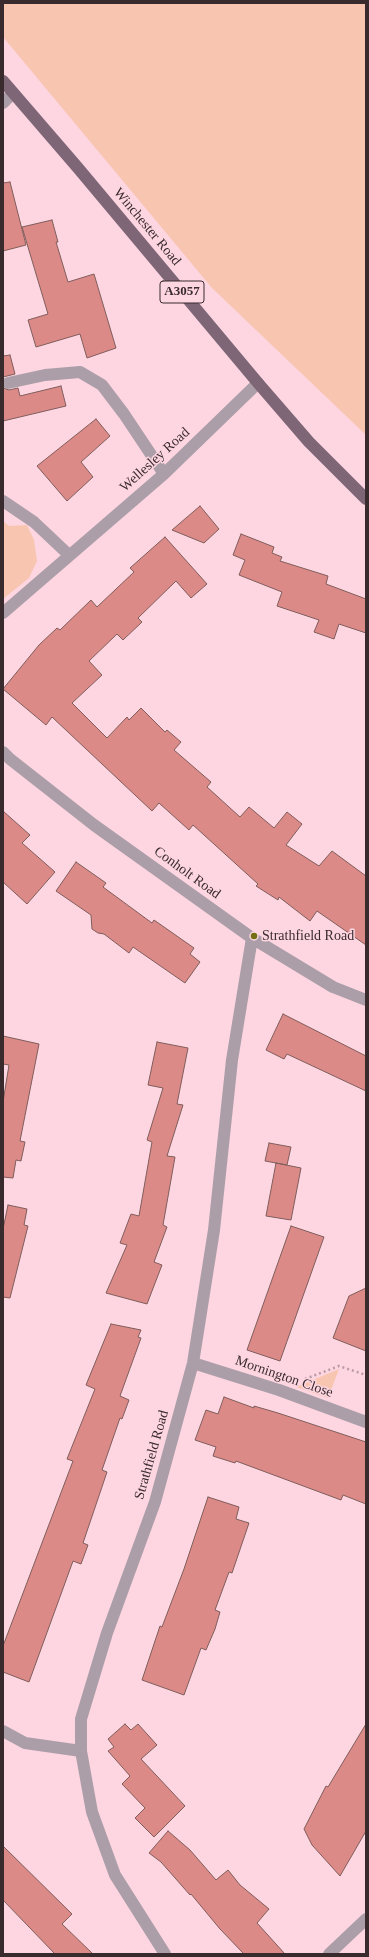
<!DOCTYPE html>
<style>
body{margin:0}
#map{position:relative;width:369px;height:1957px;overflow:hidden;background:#fdd6e1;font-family:"Times New Roman",serif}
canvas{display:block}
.frame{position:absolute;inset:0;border:4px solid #392a2e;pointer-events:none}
</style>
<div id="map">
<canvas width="369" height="1957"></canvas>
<div class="frame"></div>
</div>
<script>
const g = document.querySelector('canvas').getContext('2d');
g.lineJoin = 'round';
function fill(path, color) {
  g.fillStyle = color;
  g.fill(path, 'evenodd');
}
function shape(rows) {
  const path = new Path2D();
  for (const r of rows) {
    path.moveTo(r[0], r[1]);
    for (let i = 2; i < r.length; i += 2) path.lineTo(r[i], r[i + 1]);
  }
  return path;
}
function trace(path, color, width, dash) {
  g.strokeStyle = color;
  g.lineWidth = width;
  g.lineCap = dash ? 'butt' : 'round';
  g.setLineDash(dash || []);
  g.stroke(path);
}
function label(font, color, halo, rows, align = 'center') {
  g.font = font + ' "Times New Roman",serif';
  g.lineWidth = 3;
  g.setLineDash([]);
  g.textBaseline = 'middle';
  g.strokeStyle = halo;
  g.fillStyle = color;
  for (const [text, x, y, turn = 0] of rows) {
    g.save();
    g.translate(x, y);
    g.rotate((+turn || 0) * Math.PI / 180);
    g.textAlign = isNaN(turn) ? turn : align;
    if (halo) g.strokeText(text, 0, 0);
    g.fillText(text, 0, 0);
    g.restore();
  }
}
fill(shape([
 [3,3,366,3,366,435,212,288,3,37],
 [3,521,9,526,27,525,34,540,37,561,29,578,3,599],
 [339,1369,328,1398,296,1387]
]), '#f8c5b0');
const building = shape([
 [10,182,26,245,3,251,3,183,10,182],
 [52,220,58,242,56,242,68,282,94,274,116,348,87,358,80,334,36,347,28,320,48,314,22,227,52,220],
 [10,355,15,374,3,377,3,356,10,355],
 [61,386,66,406,3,421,3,388,9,390,18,388,20,396,61,386],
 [96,419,110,436,81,462,93,477,67,501,37,466,96,419],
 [200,506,219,529,204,543,172,530,200,506],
 [241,534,274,547,272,553,282,557,280,561,328,576,326,584,366,599,366,633,339,624,334,639,314,632,319,620,277,606,282,592,239,575,245,560,233,555,241,534],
 [165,537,207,584,191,598,176,581,138,618,142,622,123,640,117,634,89,661,102,675,72,703,107,738,127,717,129,720,141,708,165,732,167,730,181,742,174,750,211,782,207,787,240,817,249,807,274,828,287,812,302,824,286,845,319,866,332,851,366,876,366,945,317,911,310,921,279,897,278,900,256,886,258,884,193,825,189,830,159,803,152,811,52,717,46,725,3,689,39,645,57,628,60,630,91,600,97,607,134,572,130,568,165,537],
 [3,811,30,835,22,843,55,872,27,904,3,882,3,811],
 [76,862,106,883,103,887,152,923,154,920,194,948,190,954,200,962,185,983,133,947,129,953,104,934,98,933,92,929,91,915,56,891,76,862],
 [283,1014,366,1056,366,1091,287,1054,284,1059,266,1050,283,1014],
 [3,1036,39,1044,20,1141,25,1142,21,1161,16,1160,13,1178,3,1177,3,1102,9,1065,3,1064,3,1036],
 [157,1042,188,1048,177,1104,183,1105,167,1156,175,1157,163,1225,167,1227,154,1262,162,1265,147,1304,106,1293,127,1245,120,1243,131,1214,139,1216,152,1142,147,1140,163,1088,148,1085,157,1042],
 [269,1143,291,1147,287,1165,265,1161,269,1143],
 [276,1163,301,1168,291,1220,266,1216,276,1163],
 [8,1205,27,1209,24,1225,28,1226,10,1298,3,1297,3,1229,8,1205],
 [291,1226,324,1237,280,1361,247,1350,291,1226],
 [366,1288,366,1351,333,1338,349,1296,366,1288],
 [111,1324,141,1330,138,1337,141,1338,120,1396,129,1400,122,1419,120,1418,102,1470,107,1472,83,1543,88,1545,81,1564,73,1561,29,1682,3,1672,3,1646,73,1461,67,1459,95,1389,86,1385,111,1324],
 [224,1397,254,1408,254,1406,278,1413,366,1442,366,1504,343,1495,341,1500,236,1461,235,1463,213,1456,216,1447,195,1440,206,1410,218,1414,224,1397],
 [208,1497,239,1507,236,1519,249,1523,232,1573,229,1572,215,1610,220,1612,215,1629,206,1650,201,1648,184,1695,142,1680,160,1626,162,1627,184,1569,208,1497],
 [125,1724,131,1730,138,1724,157,1745,141,1759,185,1806,154,1837,135,1818,145,1808,122,1784,130,1776,108,1751,114,1747,108,1739,125,1724],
 [366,1724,366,1831,340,1876,312,1845,304,1829,326,1786,328,1787,366,1724],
 [168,1831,190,1850,216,1880,228,1870,240,1885,269,1909,257,1923,285,1954,244,1954,220,1929,191,1894,190,1895,161,1862,149,1853,168,1831],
 [3,1846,72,1914,62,1924,93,1954,55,1954,3,1900,3,1846]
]);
fill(building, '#dc8a88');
trace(building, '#7f5d5b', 1);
trace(shape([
 [305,1379,339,1366,366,1375]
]), '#ba9ba4', 2.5, [2, 3]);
trace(shape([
 [3,103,13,93],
 [8,383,45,375,80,372,102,385,124,414,164,474],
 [3,501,34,522,69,555],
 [3,613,164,474,258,383],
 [3,752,10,759,94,825,252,938,333,987,366,1000],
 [193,1363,279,1390,366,1422],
 [3,1731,25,1743,81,1751],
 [165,1954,115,1875,92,1812,81,1751,81,1719,107,1633,155,1502,193,1363,214,1230,232,1060,252,938],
 [329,1954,366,1919]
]), '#ac9ea8', 12);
trace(shape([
 [3,81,78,168,258,383,309,442,366,499]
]), '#7e6677', 12);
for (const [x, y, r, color] of [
 [254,936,4,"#727013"]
]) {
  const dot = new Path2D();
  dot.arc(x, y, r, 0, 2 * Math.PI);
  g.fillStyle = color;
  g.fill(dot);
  trace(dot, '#fdd6e1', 1.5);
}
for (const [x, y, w] of [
 [182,292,44]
]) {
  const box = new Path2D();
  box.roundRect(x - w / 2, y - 11, w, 22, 3);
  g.fillStyle = '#fdd6e1';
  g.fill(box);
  trace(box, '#392a2e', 1);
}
label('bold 13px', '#392a2e', null, [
 ["A3057",182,292]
]);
label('14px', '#392a2e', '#fdd6e1', [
 ["Winchester Road",147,227,50],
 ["Wellesley Road",155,460,-42],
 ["Conholt Road",187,873,36],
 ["Mornington Close",284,1377,19],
 ["Strathfield Road",152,1455,-74]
]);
label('14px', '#392a2e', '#fdd6e1', [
 ["Strathfield Road",262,936]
], 'left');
</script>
